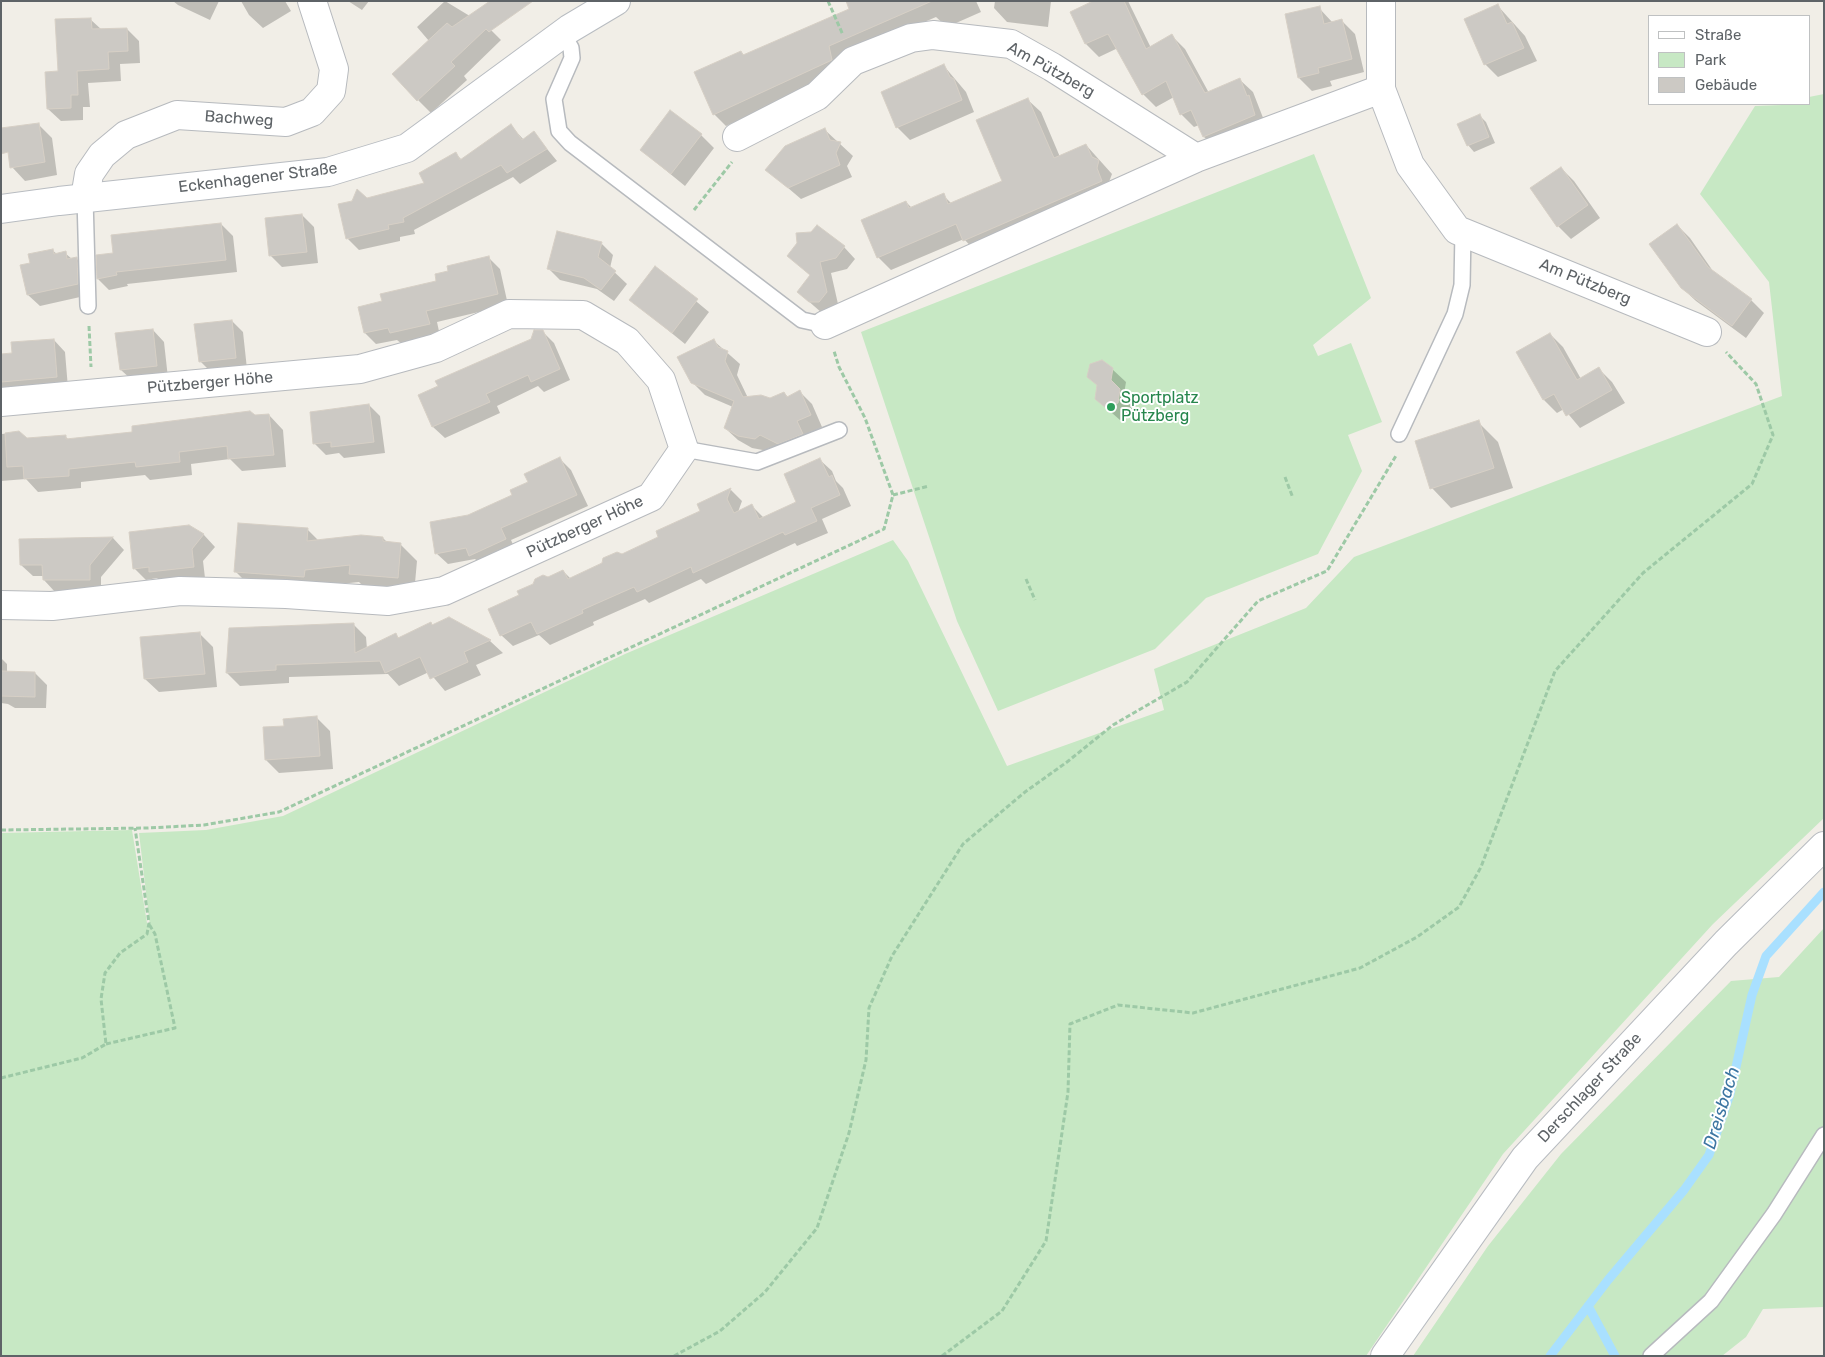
<!DOCTYPE html>
<meta charset="utf-8">
<style>
body{margin:0}
#map{position:relative;width:1825px;height:1357px;overflow:hidden;background:#f1eee7;font-family:Rubik,sans-serif}
canvas{display:block}
.frame{position:absolute;inset:0;border:2px solid #5e6367;pointer-events:none}
.legend{position:absolute;left:1648px;top:15px;width:162px;height:90px;box-sizing:border-box;background:#fff;border:1px solid #bfc1c2;margin:0;padding:6px 9px;list-style:none;font-size:15px;color:#5e6367}
.legend li{display:flex;align-items:center;gap:10px;height:25px}
.legend b{width:25px;border:1px solid #bfc1c2}
</style>
<div id="map">
<canvas width="1825" height="1357"></canvas>
<div class="frame"></div>
<ul class="legend">
<li><b style="height:6px;background:#fff"></b>Straße</li>
<li><b style="height:14px;background:#c7e8c4"></b>Park</li>
<li><b style="height:14px;background:#ccc9c4"></b>Gebäude</li>
</ul>
</div>
<script>
const g = document.querySelector('canvas').getContext('2d');
g.lineJoin = 'round';
function fill(path, color) {
  g.fillStyle = color;
  g.fill(path, 'evenodd');
}
function shape(rows) {
  const path = new Path2D();
  for (const r of rows) {
    path.moveTo(r[0], r[1]);
    for (let i = 2; i < r.length; i += 2) path.lineTo(r[i], r[i + 1]);
  }
  return path;
}
function trace(path, color, width, dash) {
  g.strokeStyle = color;
  g.lineWidth = width;
  g.lineCap = dash ? 'butt' : 'round';
  g.setLineDash(dash || []);
  g.stroke(path);
}
function label(font, color, halo, rows, align = 'center') {
  g.font = font + ' Rubik,sans-serif';
  g.lineWidth = 4;
  g.setLineDash([]);
  g.textBaseline = 'middle';
  g.strokeStyle = halo;
  g.fillStyle = color;
  for (const [text, x, y, turn = 0] of rows) {
    g.save();
    g.translate(x, y);
    g.rotate((+turn || 0) * Math.PI / 180);
    g.textAlign = isNaN(turn) ? turn : align;
    if (halo) g.strokeText(text, 0, 0);
    g.fillText(text, 0, 0);
    g.restore();
  }
}
fill(shape([
 [1824,94,1824,818,1713,924,1503,1154,1366,1356,1,1356,1,833,132,830,147,923,150,926,139,833,206,830,283,816,625,654,893,540,908,561,1007,766,1164,710,1154,669,1306,608,1354,557,1782,396,1769,282,1700,194,1755,106,1809,104,1809,97],
 [1314,154,1371,298,1313,345,1318,356,1351,343,1382,422,1348,435,1362,471,1318,554,1206,598,1155,649,998,711,957,621,861,332],
 [1824,928,1824,1307,1763,1309,1746,1337,1722,1356,1413,1356,1488,1246,1561,1154,1731,981,1779,977]
]), '#c7e8c4');
fill(shape([
 [173,1,219,1,210,20,178,5],
 [241,1,285,1,291,11,263,28,249,15],
 [348,1,369,1,362,10],
 [445,1,488,27,501,40,464,76,467,80,431,113,418,100,429,41,417,27],
 [847,1,976,1,981,12,947,27,936,17,841,58,844,72,726,126,714,114,741,52,745,56,851,9],
 [995,1,1051,1,1048,27,1007,22,994,8],
 [1096,1,1128,1,1151,48,1172,36,1185,49,1209,93,1240,80,1253,92,1267,128,1217,150,1204,137,1199,125,1194,127,1181,114,1174,97,1156,107,1143,94,1118,48,1099,57,1086,44,1072,12],
 [1498,6,1525,36,1537,61,1498,77,1485,64],
 [1319,8,1333,23,1342,21,1355,34,1364,72,1330,81,1332,86,1312,91,1299,78],
 [90,19,102,30,127,29,139,41,140,63,120,64,121,81,88,83,90,107,83,107,83,120,61,121,48,109,59,72],
 [944,66,966,92,974,112,910,140,897,127,882,93],
 [1028,100,1041,112,1060,157,1086,145,1112,174,1109,182,1114,194,977,253,964,239,891,270,878,257,906,202,912,208,943,195,952,204,1003,182],
 [1480,116,1486,122,1495,143,1474,152,1468,145],
 [38,124,52,138,57,175,25,181,12,167],
 [511,126,524,140,534,133,557,161,520,184,513,177,414,230,415,234,400,237,400,241,359,250,347,238,367,199,426,184,456,154,462,160],
 [825,130,853,156,847,166,852,177,801,199,767,170],
 [701,135,714,148,685,186,641,150],
 [1561,168,1574,181,1600,218,1571,239,1558,226],
 [302,215,314,227,318,263,282,267,270,255],
 [221,224,233,236,237,272,127,284,128,286,109,290,98,279,115,254],
 [1677,225,1690,238,1715,274,1751,300,1764,313,1746,338,1696,301,1682,288],
 [601,243,613,255,610,268,627,284,614,301,597,289,560,280,548,268],
 [844,247,855,259,847,269,831,273,838,304,822,313,798,292,811,276,789,256],
 [52,250,57,254,65,253,72,259,77,259,89,271,89,295,40,306,28,295,31,264],
 [488,257,500,269,508,305,437,322,440,336,402,344,397,340,376,344,365,333,359,307,384,302,438,282],
 [656,268,709,312,685,344,631,300],
 [232,321,243,332,247,369,212,373,200,361],
 [153,330,164,342,168,378,133,381,121,370],
 [542,331,554,343,570,380,544,392,538,386,497,406,500,413,445,438,433,427,420,396,532,340],
 [1550,334,1563,347,1581,379,1599,369,1612,382,1625,403,1580,428,1564,409,1557,413,1544,400,1518,352],
 [54,340,65,352,68,388,1,394,1,355,14,354],
 [714,341,740,364,737,375,748,398,770,399,784,393,788,397,800,392,812,404,822,427,809,434,815,446,792,456,774,447,768,451,752,448,738,440,725,428,733,407,705,395,692,382],
 [1112,369,1126,382,1124,394,1133,403,1131,416,1120,420,1096,399],
 [369,405,380,416,385,453,344,458,339,453,326,455,314,443],
 [269,415,283,430,286,467,242,471,230,459,191,464,192,475,150,480,145,475,81,482,81,488,38,492,26,479,1,481,1,434,19,433,27,439,65,436,69,440],
 [1478,422,1498,442,1513,488,1451,508,1432,488],
 [560,459,571,470,588,506,511,540,516,551,482,566,475,559,448,564,436,553,468,516,513,495],
 [820,460,832,471,836,481,843,488,851,506,822,519,828,533,797,546,795,543,706,584,701,579,649,603,645,599,593,622,594,625,550,645,539,635,513,646,501,635,521,595,549,578,563,571,571,579,660,537,702,512,698,505,731,490,742,501,738,512,752,506,764,518,798,502],
 [189,526,204,535,215,547,203,561,205,578,162,583,157,578,146,580,134,568],
 [307,529,319,541,383,538,388,543,400,544,417,561,414,594,367,590,359,582,321,586,252,588,235,571],
 [113,538,124,550,101,577,101,591,55,592,44,580,44,576,33,576,21,565,21,540],
 [449,619,490,641,503,653,476,665,481,675,445,691,429,672,399,686,388,674,289,677,289,683,240,686,227,673,353,624,366,637,367,649,396,635,400,639,431,624,433,626],
 [200,634,213,647,217,687,159,692,145,679],
 [1,658,7,664,7,672,35,673,47,685,46,708,15,708,8,704,1,703],
 [317,718,330,731,333,769,279,773,266,760,285,727]
]), '#0003');
trace(shape([
 [1588,1306,1615,1356],
 [1550,1356,1608,1280,1684,1190,1709,1155,1730,1094,1752,995,1766,956,1824,892]
]), '#a9e0ff', 9);
const building = shape([
 [490,1,533,1,489,32,486,29,451,62,455,66,417,101,392,74,447,23,452,27,490,1],
 [846,1,932,1,829,46,832,60,713,115,694,72,741,51,743,55,849,9,846,1],
 [1093,1,1124,1,1146,49,1172,34,1205,93,1240,78,1247,96,1249,95,1255,115,1203,137,1191,110,1180,115,1166,81,1142,95,1108,34,1085,44,1070,12,1093,1],
 [1498,4,1507,24,1512,22,1524,48,1484,65,1464,19,1498,4],
 [1320,6,1324,24,1342,19,1352,59,1318,68,1319,73,1298,78,1285,14,1320,6],
 [91,18,92,29,127,28,128,51,108,52,109,69,77,71,78,95,71,95,71,108,47,109,45,72,58,71,55,19,91,18],
 [944,64,950,77,954,79,962,100,896,128,881,92,944,64],
 [1028,98,1054,158,1086,144,1092,157,1099,160,1097,168,1102,181,963,241,956,224,877,258,861,220,906,201,909,208,944,193,948,204,1002,181,976,120,1028,98],
 [670,110,702,134,671,174,640,150,670,110],
 [1480,114,1489,137,1467,146,1457,124,1480,114],
 [39,123,45,162,10,168,8,152,1,154,1,128,39,123],
 [511,124,522,140,534,131,547,149,507,173,501,165,403,218,404,222,388,225,389,229,346,239,338,204,352,201,357,189,367,198,424,183,419,173,456,152,460,160,511,124],
 [825,128,830,140,841,142,836,153,840,165,788,188,765,170,785,146,825,128],
 [1561,167,1588,205,1557,227,1530,188,1561,167],
 [302,214,307,252,269,256,265,218,302,214],
 [221,223,226,260,116,272,117,275,97,279,96,255,113,253,111,235,221,223],
 [1677,224,1708,267,1752,299,1732,326,1681,288,1649,244,1677,224],
 [817,225,845,246,836,258,820,262,827,292,819,302,809,302,797,292,810,275,787,256,797,243,796,233,811,232,817,225],
 [557,231,602,242,598,257,616,271,601,290,584,278,547,269,557,231],
 [53,249,54,254,66,251,67,259,77,257,78,284,27,295,20,265,30,263,28,254,53,249],
 [489,256,498,294,426,311,430,324,390,333,388,328,364,333,358,307,382,301,380,294,436,281,435,274,448,271,447,266,489,256],
 [655,266,698,299,672,333,629,300,655,266],
 [232,320,236,358,199,362,194,324,232,320],
 [153,329,157,366,120,370,115,333,153,329],
 [534,330,543,330,560,369,531,382,528,375,486,394,490,402,432,427,418,395,438,386,435,381,531,339,534,330],
 [1550,333,1577,380,1599,367,1612,390,1566,416,1554,394,1543,400,1516,352,1550,333],
 [54,339,57,377,1,382,1,354,12,353,11,342,54,339],
 [714,339,718,347,728,351,725,361,743,397,761,395,770,398,784,392,787,397,800,390,811,415,797,421,803,434,778,444,760,435,755,439,738,436,724,428,734,401,691,383,677,357,714,339],
 [1102,360,1113,368,1111,380,1120,389,1118,403,1106,408,1095,399,1097,385,1087,377,1090,364,1102,360],
 [369,404,374,442,331,447,331,442,313,444,310,412,369,404],
 [250,411,255,415,269,414,274,455,228,459,227,446,179,452,180,462,136,467,135,462,69,469,69,476,24,479,23,466,7,467,5,433,19,431,27,438,66,435,66,439,132,432,132,426,250,411],
 [1479,420,1494,468,1430,489,1415,441,1479,420],
 [560,457,577,495,501,528,506,539,469,556,466,548,435,554,430,522,468,515,512,495,510,490,528,482,524,474,560,457],
 [820,458,829,477,832,475,840,495,811,508,817,521,785,535,783,532,693,573,691,567,637,592,634,587,582,610,583,613,537,634,531,622,500,636,488,609,519,595,517,591,533,584,535,579,543,575,548,577,563,570,568,579,602,563,603,558,617,552,622,554,658,537,656,531,700,511,697,504,731,488,727,499,734,513,752,504,759,519,796,502,784,474,820,458],
 [238,523,308,528,307,541,361,535,383,537,383,541,401,543,398,578,349,574,350,565,305,570,304,577,234,572,238,523],
 [189,525,204,534,192,549,194,567,149,572,149,567,133,569,129,532,189,525],
 [113,537,90,565,90,580,43,580,42,565,20,565,19,539,113,537],
 [449,617,491,640,464,652,468,662,430,679,420,657,385,673,380,661,276,665,276,670,226,673,229,628,354,623,355,653,396,633,398,638,431,622,432,625,449,617],
 [200,632,205,674,144,679,140,637,200,632],
 [1,671,35,672,35,697,1,696,1,671],
 [317,716,320,756,265,760,263,727,284,726,283,719,317,716]
]);
fill(building, '#ccc9c4');
trace(building, '#d6cfc5', 1);
const service = shape([
 [563,34,571,48,572,58,554,99,559,131,570,143,802,320,825,325],
 [85,198,88,306],
 [1399,434,1455,314,1462,285,1463,232],
 [684,449,757,462,839,430],
 [1651,1356,1711,1301,1774,1214,1824,1135]
]);
const minor = shape([
 [1381,1,1381,89,1410,165,1457,230,1707,332],
 [737,137,817,96,853,61,911,38,933,35,1011,44,1052,67,1196,158,1381,89],
 [85,198,89,174,102,155,126,135,177,115,286,122,312,112,331,91,334,69,312,1],
 [825,325,1196,158],
 [1,402,360,369,436,348,509,314,583,315,627,341,661,380,684,449,651,497,444,591,388,601,286,594,180,591,52,606,1,605]
]);
const secondary = shape([
 [1,209,59,201,328,172,407,148,569,29,616,1],
 [1385,1356,1525,1158,1726,943,1824,846]
]);
trace(service, '#b7babe', 18);
trace(minor, '#b7babe', 30);
trace(secondary, '#b8bcc1', 30);
trace(shape([
 [828,1,843,35],
 [694,210,732,162],
 [89,326,91,367],
 [1285,477,1293,498],
 [893,495,929,486],
 [1026,579,1035,600],
 [1,830,148,828,204,825,279,812,884,529,893,495,865,418,839,367,834,351],
 [106,1044,175,1028,155,934,149,924],
 [1,1078,82,1058,106,1044,101,999,105,973,120,953,147,934,149,923,135,828],
 [674,1356,720,1331,765,1292,817,1228,849,1133,866,1060,869,1008,892,956,963,844,1025,792,1067,762,1113,725,1187,682,1258,601,1327,571,1397,454],
 [942,1356,1002,1311,1046,1241,1068,1092,1070,1024,1118,1005,1193,1013,1360,968,1417,937,1459,907,1481,867,1555,671,1643,573,1752,484,1773,435,1756,384,1726,352]
]), '#9dc9a6', 3, [5, 2.5]);
trace(service, '#fff', 15);
trace(minor, '#fff', 28);
trace(secondary, '#fff', 28);
for (const [x, y, r, color] of [
 [1111,407,5,"#2e9e5b"]
]) {
  const dot = new Path2D();
  dot.arc(x, y, r, 0, 2 * Math.PI);
  g.fillStyle = color;
  g.fill(dot);
  trace(dot, '#fff', 2);
}
label('16px', '#5e6367', '#fff', [
 ["Am Pützberg",1051,70,29],
 ["Bachweg",239,119,4],
 ["Eckenhagener Straße",258,178,-7],
 ["Am Pützberg",1585,282,22],
 ["Pützberger Höhe",210,383,-5],
 ["Pützberger Höhe",585,527,-25],
 ["Derschlager Straße",1590,1088,-47]
]);
label('16px', '#27864d', '#fff', [
 ["Sportplatz",1121,398],
 ["Pützberg",1121,416]
], 'left');
label('italic 18px', '#3d76a2', '#fff', [
 ["Dreisbach",1722,1108,-73]
]);
</script>
